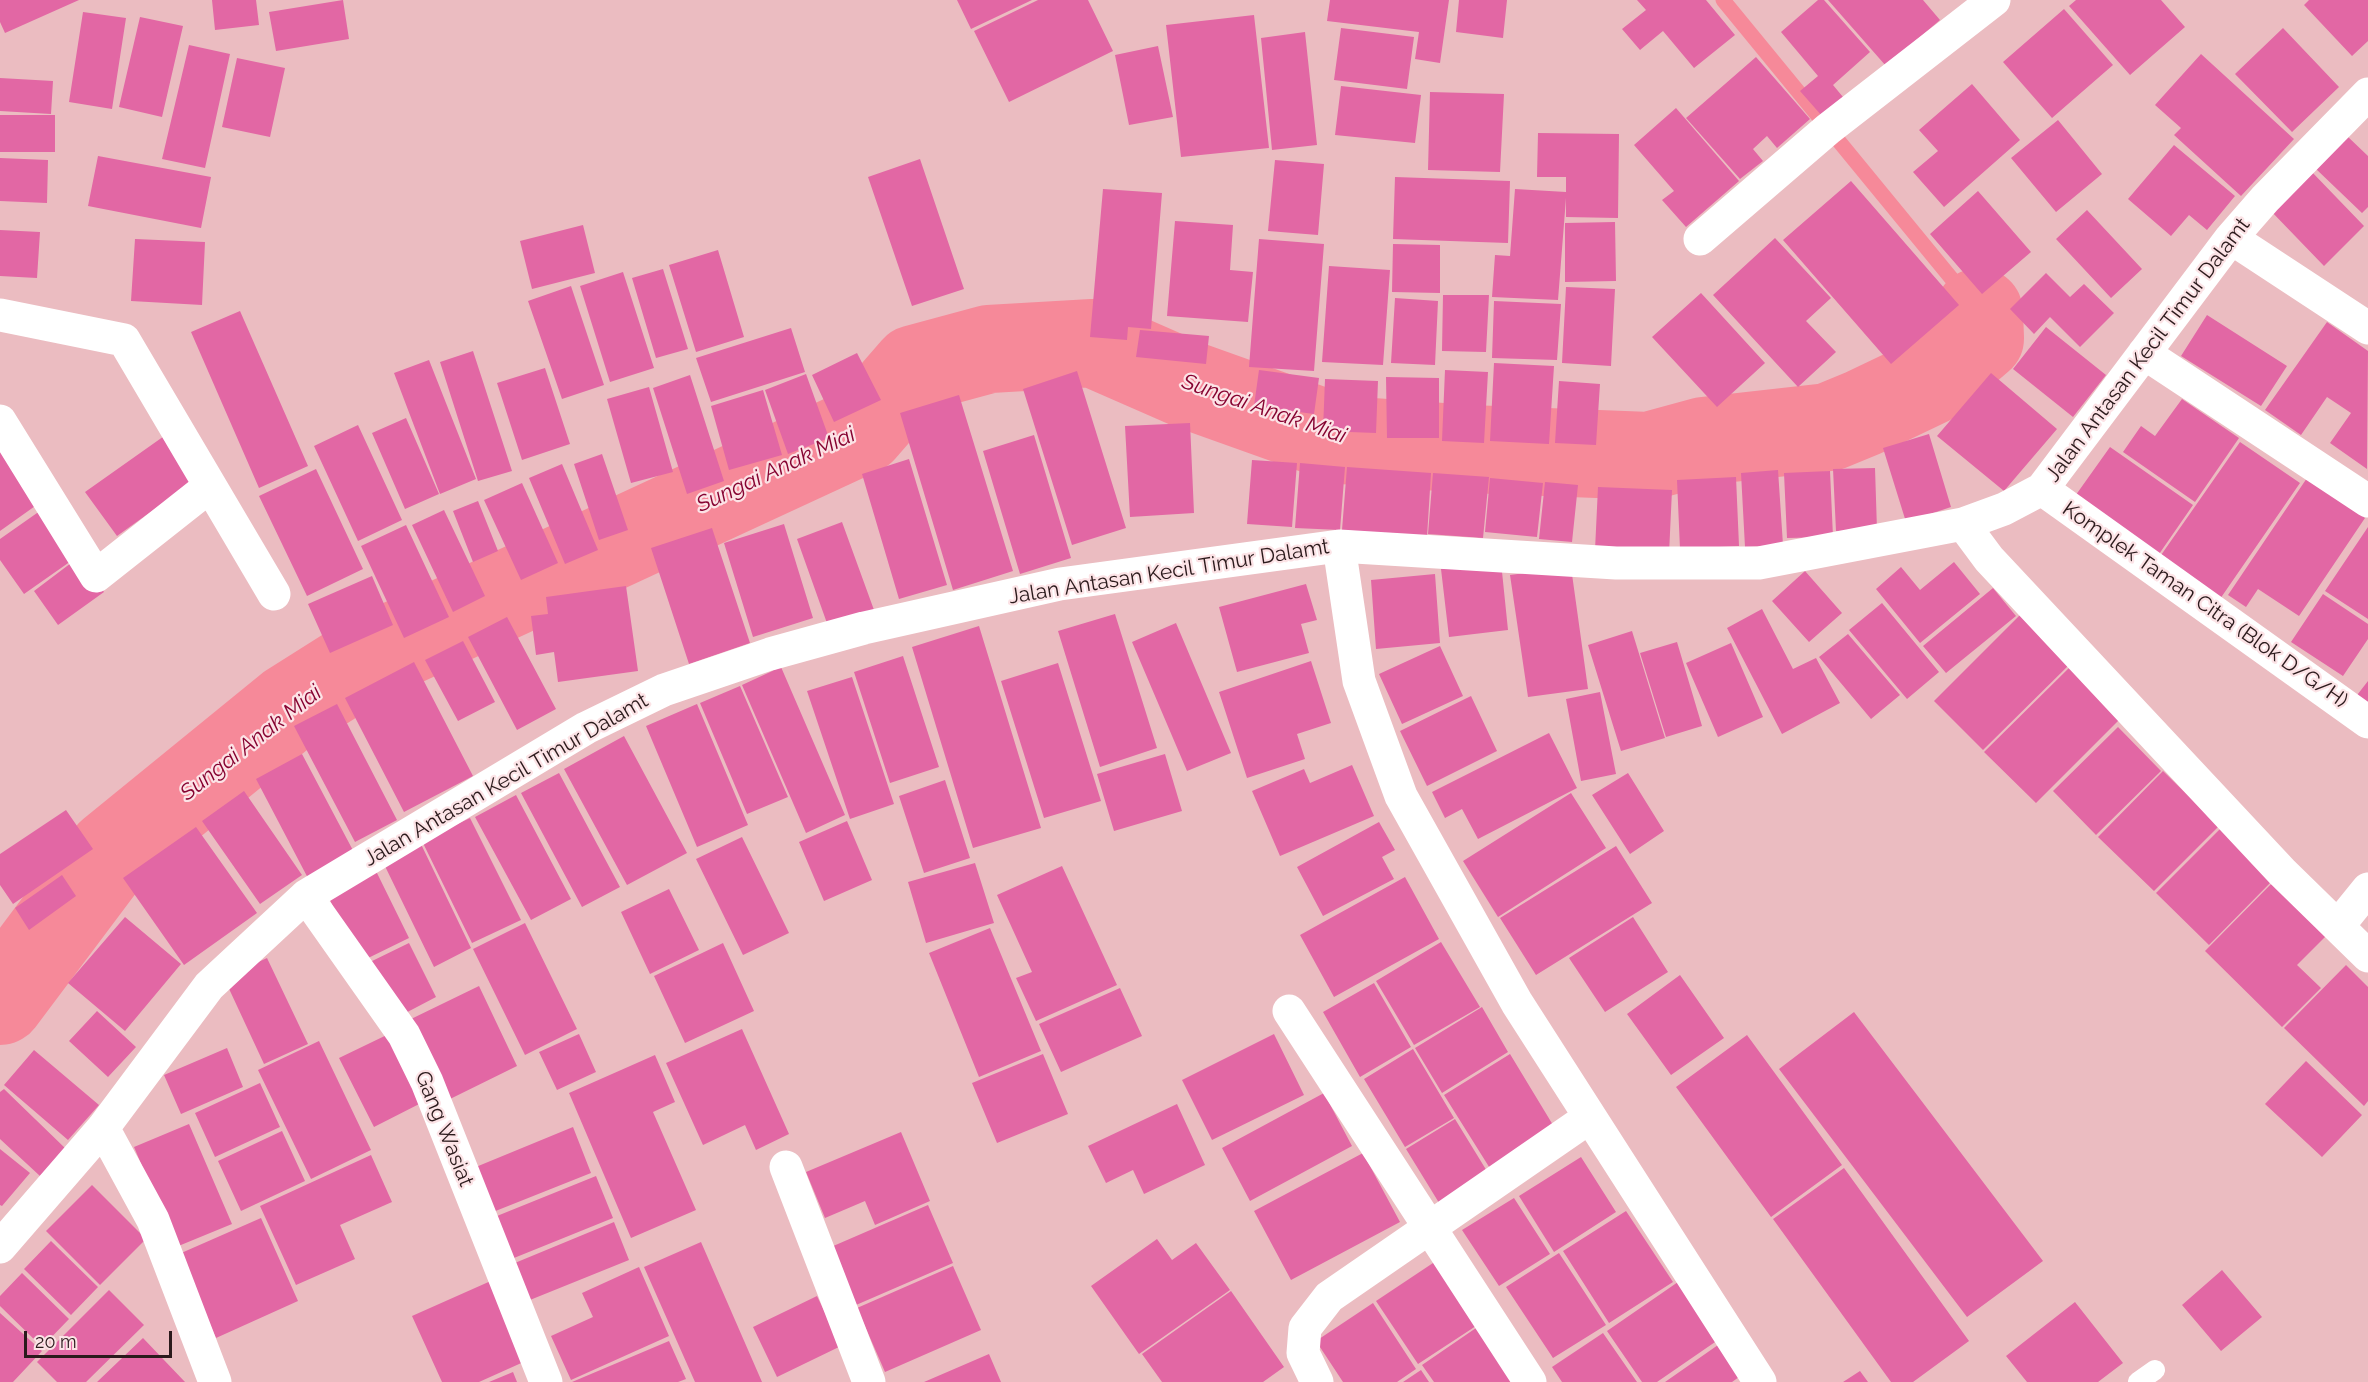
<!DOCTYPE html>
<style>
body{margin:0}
#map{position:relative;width:2368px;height:1382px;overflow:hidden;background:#ebbcc1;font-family:Raleway,sans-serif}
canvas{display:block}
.scale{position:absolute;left:24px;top:1331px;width:148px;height:27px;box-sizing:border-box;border:3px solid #2b1a1c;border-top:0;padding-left:8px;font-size:18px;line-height:21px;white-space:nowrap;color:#2b1a1c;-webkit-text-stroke:4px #fce3e6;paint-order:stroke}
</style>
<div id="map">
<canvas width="2368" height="1382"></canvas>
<div class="scale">20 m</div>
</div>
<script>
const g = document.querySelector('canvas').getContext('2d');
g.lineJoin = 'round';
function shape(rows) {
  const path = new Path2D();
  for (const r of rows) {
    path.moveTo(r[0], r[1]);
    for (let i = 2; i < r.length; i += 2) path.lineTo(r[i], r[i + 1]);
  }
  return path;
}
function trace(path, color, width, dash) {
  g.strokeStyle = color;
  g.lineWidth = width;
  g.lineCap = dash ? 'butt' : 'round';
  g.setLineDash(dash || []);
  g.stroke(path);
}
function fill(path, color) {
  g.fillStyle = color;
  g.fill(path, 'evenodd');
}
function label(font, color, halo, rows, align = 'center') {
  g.font = font + ' Raleway,sans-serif';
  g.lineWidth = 4.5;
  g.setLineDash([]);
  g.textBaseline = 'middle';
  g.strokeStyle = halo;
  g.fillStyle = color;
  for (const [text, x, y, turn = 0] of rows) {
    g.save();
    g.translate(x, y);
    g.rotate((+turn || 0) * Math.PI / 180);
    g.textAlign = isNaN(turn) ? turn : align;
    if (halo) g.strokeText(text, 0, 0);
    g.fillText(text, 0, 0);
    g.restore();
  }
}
trace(shape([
 [1723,0,1979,312]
]), '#f68999', 15);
trace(shape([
 [0,1001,111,853,289,708,365,660,862,430,915,369,989,349,1093,343,1189,385,1343,440,1469,449,1649,456,1704,441,1829,427,1863,413,1930,381,1980,338,1979,312]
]), '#f68999', 88);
fill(shape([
 [0,0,79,0,5,33,0,22],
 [212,0,256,0,259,25,215,30],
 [343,0,349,39,276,51,269,12],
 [957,0,1032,0,971,29],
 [1038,0,1088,0,1113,51,1009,102,974,31],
 [1330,0,1449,0,1440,63,1415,59,1419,32,1327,21],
 [1459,0,1507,0,1503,38,1456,32],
 [1637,0,1706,0,1735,35,1694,68,1663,31,1640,50,1622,29,1646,10],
 [1818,0,1824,0,1870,52,1833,85,1843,97,1822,116,1800,91,1818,76,1781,32],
 [1828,0,1923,0,1940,20,1886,66],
 [2076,0,2161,0,2185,27,2130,75,2069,6],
 [2309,0,2368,0,2368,41,2352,56,2304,5],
 [2064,9,2113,65,2052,118,2003,62],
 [83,12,126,18,112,109,69,102],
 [1254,15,1269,148,1181,157,1166,25],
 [140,17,183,26,162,117,119,107],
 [1341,28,1414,37,1407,89,1334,80],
 [2283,28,2339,87,2292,132,2235,74],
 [1305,32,1317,145,1272,150,1261,38],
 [189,45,230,54,205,168,162,159],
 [1158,46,1173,117,1129,125,1115,55],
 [2201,54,2294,139,2241,196,2174,135,2181,128,2155,105],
 [1756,57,1810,119,1777,148,1767,136,1753,149,1763,161,1740,179,1686,118],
 [237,58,285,68,270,137,222,127],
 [0,78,53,81,51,114,0,111],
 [1972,84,2020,140,1944,207,1913,172,1938,151,1919,130],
 [1341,86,1421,95,1415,143,1335,135],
 [1430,92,1504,94,1500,172,1428,170],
 [1676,108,1739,181,1686,227,1662,200,1674,191,1634,145],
 [0,115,55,115,55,152,0,152],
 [2058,120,2102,174,2056,212,2011,158],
 [1538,133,1619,134,1618,218,1566,217,1566,198,1558,300,1492,297,1495,255,1510,256,1515,189,1566,192,1566,177,1537,177],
 [2346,135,2368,156,2368,207,2362,213,2315,168],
 [2174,145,2235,196,2207,230,2189,215,2171,236,2128,199],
 [98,156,211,177,201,228,88,206],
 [0,158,48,160,47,203,0,201],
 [920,159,964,289,912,306,868,177],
 [1275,160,1324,164,1318,235,1268,231],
 [2310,170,2364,226,2324,266,2269,209],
 [1395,177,1510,181,1508,243,1393,239],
 [1851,181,1959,305,1891,364,1783,240],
 [1103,189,1162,193,1151,329,1128,327,1127,340,1090,337],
 [1978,191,2031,252,1982,294,1930,234],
 [2087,210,2142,269,2111,298,2056,239],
 [1175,221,1233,225,1230,270,1253,272,1248,322,1167,316],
 [1615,222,1616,281,1565,282,1565,223],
 [583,225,595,273,532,289,520,241],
 [0,230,40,232,37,278,0,276],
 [1775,238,1831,298,1806,321,1836,352,1798,387,1713,295],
 [135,239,205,242,202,305,131,301],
 [1259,239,1324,244,1314,371,1249,367],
 [1393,244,1440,245,1440,293,1392,292],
 [718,250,744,337,696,352,669,265],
 [1329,266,1390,270,1383,365,1322,362],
 [663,269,688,349,656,358,632,278],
 [623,272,654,368,610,382,580,286],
 [2046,273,2070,297,2084,284,2114,313,2080,347,2050,317,2034,334,2010,309],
 [571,286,604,385,562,399,528,301],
 [1566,287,1615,289,1611,366,1562,363],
 [1701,293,1765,363,1717,407,1652,337],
 [1443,295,1489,295,1486,352,1442,351],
 [1395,298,1438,301,1435,365,1391,363],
 [1494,301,1561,304,1557,360,1492,358],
 [240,311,308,466,259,488,191,332],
 [2207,315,2287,366,2261,406,2181,356],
 [2327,322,2368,351,2367,469,2330,443,2351,413,2327,397,2301,435,2265,410],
 [2046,327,2106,375,2073,417,2013,369],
 [791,328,805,372,711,402,696,358],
 [1140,330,1209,336,1206,364,1136,357],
 [473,351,512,471,478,481,440,362],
 [857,353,881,400,834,422,812,375],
 [429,360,476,479,440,494,394,373],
 [1494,363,1554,366,1549,444,1490,441],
 [545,368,570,444,522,460,497,383],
 [1259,370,1319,378,1314,414,1254,406],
 [1445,370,1488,372,1484,443,1442,441],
 [1077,371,1126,528,1072,545,1023,389],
 [1991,373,2057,429,2004,491,1937,436],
 [806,374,829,438,788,454,765,390],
 [690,375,724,481,687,494,653,388],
 [1386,377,1439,378,1439,438,1387,438],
 [1325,379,1378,381,1376,433,1323,431],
 [1559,381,1600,384,1596,445,1555,443],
 [649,387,673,472,631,483,607,399],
 [763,390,782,455,729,470,711,406],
 [959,395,1013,571,953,590,900,413],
 [2182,399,2239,438,2195,502,2123,452,2141,426,2155,436],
 [406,418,439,494,405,509,372,433],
 [1190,423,1194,513,1130,517,1125,426],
 [358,425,402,520,358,541,314,446],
 [167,434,198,478,117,536,85,492],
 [1929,434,1951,507,1906,522,1883,448],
 [1034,435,1071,558,1020,574,983,451],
 [0,436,45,499,0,531],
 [2240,442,2300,483,2220,599,2159,558],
 [2110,447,2193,505,2157,557,2073,499],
 [602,454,628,530,599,540,574,464],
 [909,459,947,585,899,599,862,474],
 [1252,460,1297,463,1292,527,1247,524],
 [1300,463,1345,467,1340,530,1295,528],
 [562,464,598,550,565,564,529,478],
 [1347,467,1431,473,1427,537,1342,530],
 [1875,468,1877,530,1836,531,1833,469],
 [316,469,363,569,307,596,259,496],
 [1778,470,1783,545,1745,547,1741,473],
 [1830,471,1833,537,1787,538,1784,473],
 [1433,473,1489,477,1483,538,1428,534],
 [1736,477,1739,546,1680,549,1677,480],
 [1490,478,1543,483,1537,537,1485,532],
 [2307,478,2365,518,2299,616,2258,589,2246,607,2228,595],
 [1545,482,1578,485,1572,542,1539,539],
 [522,483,558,563,521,580,484,500],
 [1598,487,1672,490,1669,554,1595,550],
 [478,501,498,551,473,562,453,511],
 [47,506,81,554,24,594,0,560,0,539],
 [444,510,485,596,453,612,412,525],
 [842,522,874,610,828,626,797,539],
 [784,524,813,618,753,637,724,543],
 [406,525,449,617,404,638,361,546],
 [2368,527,2368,619,2325,591],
 [712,528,750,643,689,664,651,548],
 [79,557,104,592,58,625,34,591],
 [1501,562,1508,630,1449,637,1441,569],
 [1954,562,1980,594,1920,643,1876,589,1901,567,1920,590],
 [1571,567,1588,689,1528,697,1510,575],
 [1805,571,1842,613,1809,642,1772,601],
 [1435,574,1440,643,1376,649,1371,580],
 [372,576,393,625,330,653,308,604],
 [1306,584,1317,620,1301,624,1309,653,1237,672,1219,607],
 [626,586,638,671,558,682,554,652,536,655,531,616,548,614,546,597],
 [1993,588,2016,616,1946,673,1923,646],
 [2323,594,2368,624,2368,639,2343,676,2291,642],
 [1882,603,1939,672,1907,699,1849,630],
 [1762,609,1793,669,1816,658,1840,703,1782,734,1727,628],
 [2022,613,2072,662,1983,750,1934,701],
 [1115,614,1157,748,1100,767,1058,631],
 [507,617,556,709,517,730,468,637],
 [1176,623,1231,753,1187,771,1132,642],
 [979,626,1041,828,973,848,912,647],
 [1632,631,1665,738,1621,751,1588,645],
 [1848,634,1900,695,1871,719,1819,657],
 [463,641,495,702,458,721,425,660],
 [1677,642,1702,726,1666,737,1640,653],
 [1731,643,1763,717,1718,737,1686,663],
 [1440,646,1463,696,1402,724,1379,674],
 [903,656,939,767,890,783,854,672],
 [1311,661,1331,723,1297,734,1305,759,1247,778,1219,692],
 [414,662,473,776,404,812,345,698],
 [1058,663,1101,801,1044,818,1001,681],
 [2074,663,2125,714,2036,803,1984,752],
 [781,667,845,815,806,833,742,685],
 [852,677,894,804,850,819,807,691],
 [2368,681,2368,709,2354,699],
 [740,686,788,797,747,814,700,703],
 [1600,692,1616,774,1581,781,1566,699],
 [1471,696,1497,751,1427,786,1400,731],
 [337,704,397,820,355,842,294,726],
 [697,704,748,825,697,847,646,726],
 [2118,727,2161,771,2096,835,2053,791],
 [1549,733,1577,788,1478,839,1462,809,1445,818,1432,792],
 [624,736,687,853,627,885,564,769],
 [302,754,357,858,310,882,256,779],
 [1165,754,1182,811,1114,831,1097,774],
 [1352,765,1374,816,1280,856,1252,791,1304,769,1310,783],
 [2163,771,2219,826,2154,891,2098,837],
 [559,773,620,887,582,907,521,793],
 [1628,773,1664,831,1630,854,1592,795],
 [945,780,970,858,924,873,899,796],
 [244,791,302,875,260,904,202,821],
 [1571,793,1606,848,1498,917,1463,861],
 [516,795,571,899,531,920,475,817],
 [66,810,93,849,13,904,0,885,0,854],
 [470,818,521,920,472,943,422,841],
 [847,821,872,880,824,901,799,842],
 [1379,822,1395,850,1382,857,1394,879,1323,916,1297,867],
 [196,827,257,913,184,965,123,878],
 [2221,828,2273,880,2209,945,2156,893],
 [742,837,789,933,743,955,696,859],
 [420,842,471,948,434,967,382,860],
 [1616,846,1652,903,1536,975,1500,918],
 [975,863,994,923,926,943,908,882],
 [1062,866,1117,985,1036,1021,1016,978,1032,972,997,895],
 [376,871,409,938,360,962,327,894],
 [62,875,76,896,29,930,15,908],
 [1405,877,1439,939,1334,997,1300,935],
 [2274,881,2328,934,2297,965,2321,988,2282,1027,2205,951],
 [669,889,699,950,650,974,621,912],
 [125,917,181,964,125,1031,68,983],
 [1633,917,1668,972,1605,1012,1569,958],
 [525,923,577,1029,525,1055,473,949],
 [990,928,1041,1051,979,1077,929,953],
 [1441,942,1480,1007,1414,1045,1376,981],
 [409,943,436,997,396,1018,368,963],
 [723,943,754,1011,685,1043,654,976],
 [267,958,308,1044,264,1064,224,978],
 [2346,965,2368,987,2368,1101,2364,1106,2284,1028],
 [1680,975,1724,1038,1671,1075,1627,1014],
 [1374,983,1411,1047,1360,1077,1323,1012],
 [479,986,517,1066,448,1100,409,1020],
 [1120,988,1142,1036,1061,1072,1039,1024],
 [1482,1007,1508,1052,1442,1093,1415,1048],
 [97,1011,136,1047,108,1077,69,1041],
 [1854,1012,2043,1261,1967,1317,1779,1069],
 [742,1029,789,1134,756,1150,745,1125,703,1145,666,1063],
 [395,1031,429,1099,374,1127,339,1058],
 [579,1034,596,1072,557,1090,539,1052],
 [1274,1034,1304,1095,1212,1140,1182,1080],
 [1747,1035,1842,1165,1771,1217,1676,1087],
 [319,1041,371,1150,311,1179,258,1070],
 [227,1048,243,1087,181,1114,164,1075],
 [1413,1049,1454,1118,1405,1147,1364,1079],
 [34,1050,99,1105,68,1140,4,1085],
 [1043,1054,1068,1114,997,1143,972,1083],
 [1510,1054,1556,1130,1491,1170,1444,1095],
 [655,1055,675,1102,653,1112,696,1210,631,1238,569,1093],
 [2306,1061,2362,1115,2322,1157,2265,1104],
 [260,1083,280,1127,215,1157,195,1113],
 [4,1089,66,1149,40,1176,0,1139,0,1092],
 [1324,1093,1352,1146,1250,1201,1222,1148],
 [1177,1104,1205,1165,1144,1194,1133,1170,1106,1183,1088,1146],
 [1455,1119,1493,1181,1444,1211,1406,1149],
 [189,1124,232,1224,176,1247,134,1147],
 [573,1127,591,1173,488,1214,471,1169],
 [282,1131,305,1181,241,1211,218,1161],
 [901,1132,930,1201,875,1225,865,1201,825,1218,806,1172],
 [0,1149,30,1173,2,1206,0,1205],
 [1363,1153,1400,1222,1291,1280,1254,1211],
 [371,1155,392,1202,340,1225,355,1259,296,1285,260,1206],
 [1581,1157,1616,1212,1554,1252,1519,1196],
 [1844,1168,1969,1341,1913,1382,1891,1382,1773,1219],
 [596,1176,613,1218,509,1260,492,1218],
 [92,1185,146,1239,100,1285,46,1231],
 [1514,1198,1550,1254,1499,1286,1462,1230],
 [928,1205,953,1263,856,1305,831,1247],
 [1626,1211,1673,1282,1609,1323,1563,1251],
 [261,1218,298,1301,216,1338,179,1254],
 [614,1222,629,1260,525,1302,510,1265],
 [1157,1239,1172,1260,1196,1243,1230,1290,1139,1354,1091,1286],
 [51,1241,98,1287,71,1315,24,1269],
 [701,1242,762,1382,695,1382,644,1267],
 [1559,1253,1606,1325,1553,1358,1506,1287],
 [1436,1261,1479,1324,1418,1364,1376,1301],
 [953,1266,981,1330,885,1372,857,1308],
 [639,1267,669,1336,571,1380,551,1336,593,1317,582,1293],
 [2222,1270,2262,1317,2221,1351,2182,1305],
 [22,1273,69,1319,42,1347,0,1306,0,1296],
 [493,1280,528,1360,479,1382,442,1382,412,1316],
 [1678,1282,1718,1340,1657,1382,1642,1382,1607,1331],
 [109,1290,144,1325,86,1382,57,1382,37,1362],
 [1231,1291,1284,1367,1263,1382,1162,1382,1142,1354],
 [817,1296,841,1346,777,1377,753,1327],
 [2075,1302,2123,1363,2098,1382,2027,1382,2006,1356],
 [1373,1303,1416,1369,1397,1382,1343,1382,1316,1341],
 [0,1313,42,1351,13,1382,0,1382],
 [1476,1328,1513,1382,1434,1382,1422,1365],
 [1603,1333,1637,1382,1562,1382,1552,1367],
 [143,1338,185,1382,97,1382],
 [669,1341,686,1379,678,1382,572,1382],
 [1718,1345,1739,1377,1732,1382,1665,1382],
 [989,1354,1001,1382,924,1382],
 [1421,1370,1429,1382,1403,1382],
 [1860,1371,1868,1382,1843,1382],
 [513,1372,517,1382,489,1382]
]), '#e267a4');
trace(shape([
 [2138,1382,2155,1370]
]), '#fff', 20);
trace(shape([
 [2231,238,2368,328],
 [1700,239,1828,129,1994,0],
 [0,315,124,340,274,594],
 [2144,353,2368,501],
 [0,421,96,576,210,486],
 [2042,489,2368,722],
 [1963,524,1989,559,2282,872,2368,956],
 [1339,546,1359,681,1401,796,1517,1003,1760,1382],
 [306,896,404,1035,427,1082,546,1382],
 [2338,926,2368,889],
 [1289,1011,1530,1382],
 [103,1128,153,1220,215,1382],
 [786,1167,869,1382],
 [0,1247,103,1128,209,986,306,896,586,728,664,690,770,654,864,628,1060,584,1339,546,1616,563,1759,563,1963,524,2004,509,2042,489,2231,238,2265,199,2368,94],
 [1317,1382,1303,1353,1305,1328,1329,1297,1590,1117]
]), '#fff', 33);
label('21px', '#2b1a1c', '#fce3e6', [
 ["Jalan Antasan Kecil Timur Dalamt",2148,350,-53],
 ["Jalan Antasan Kecil Timur Dalamt",1169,572,-9],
 ["Komplek Taman Citra (Blok D/G/H)",2205,605,35],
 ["Jalan Antasan Kecil Timur Dalamt",506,780,-30],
 ["Gang Wasiat",444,1129,68]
]);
label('italic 22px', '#860331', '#fce3e6', [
 ["Sungai Anak Miai",1264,409,19],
 ["Sungai Anak Miai",776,470,-25],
 ["Sungai Anak Miai",251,743,-38]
]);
</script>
